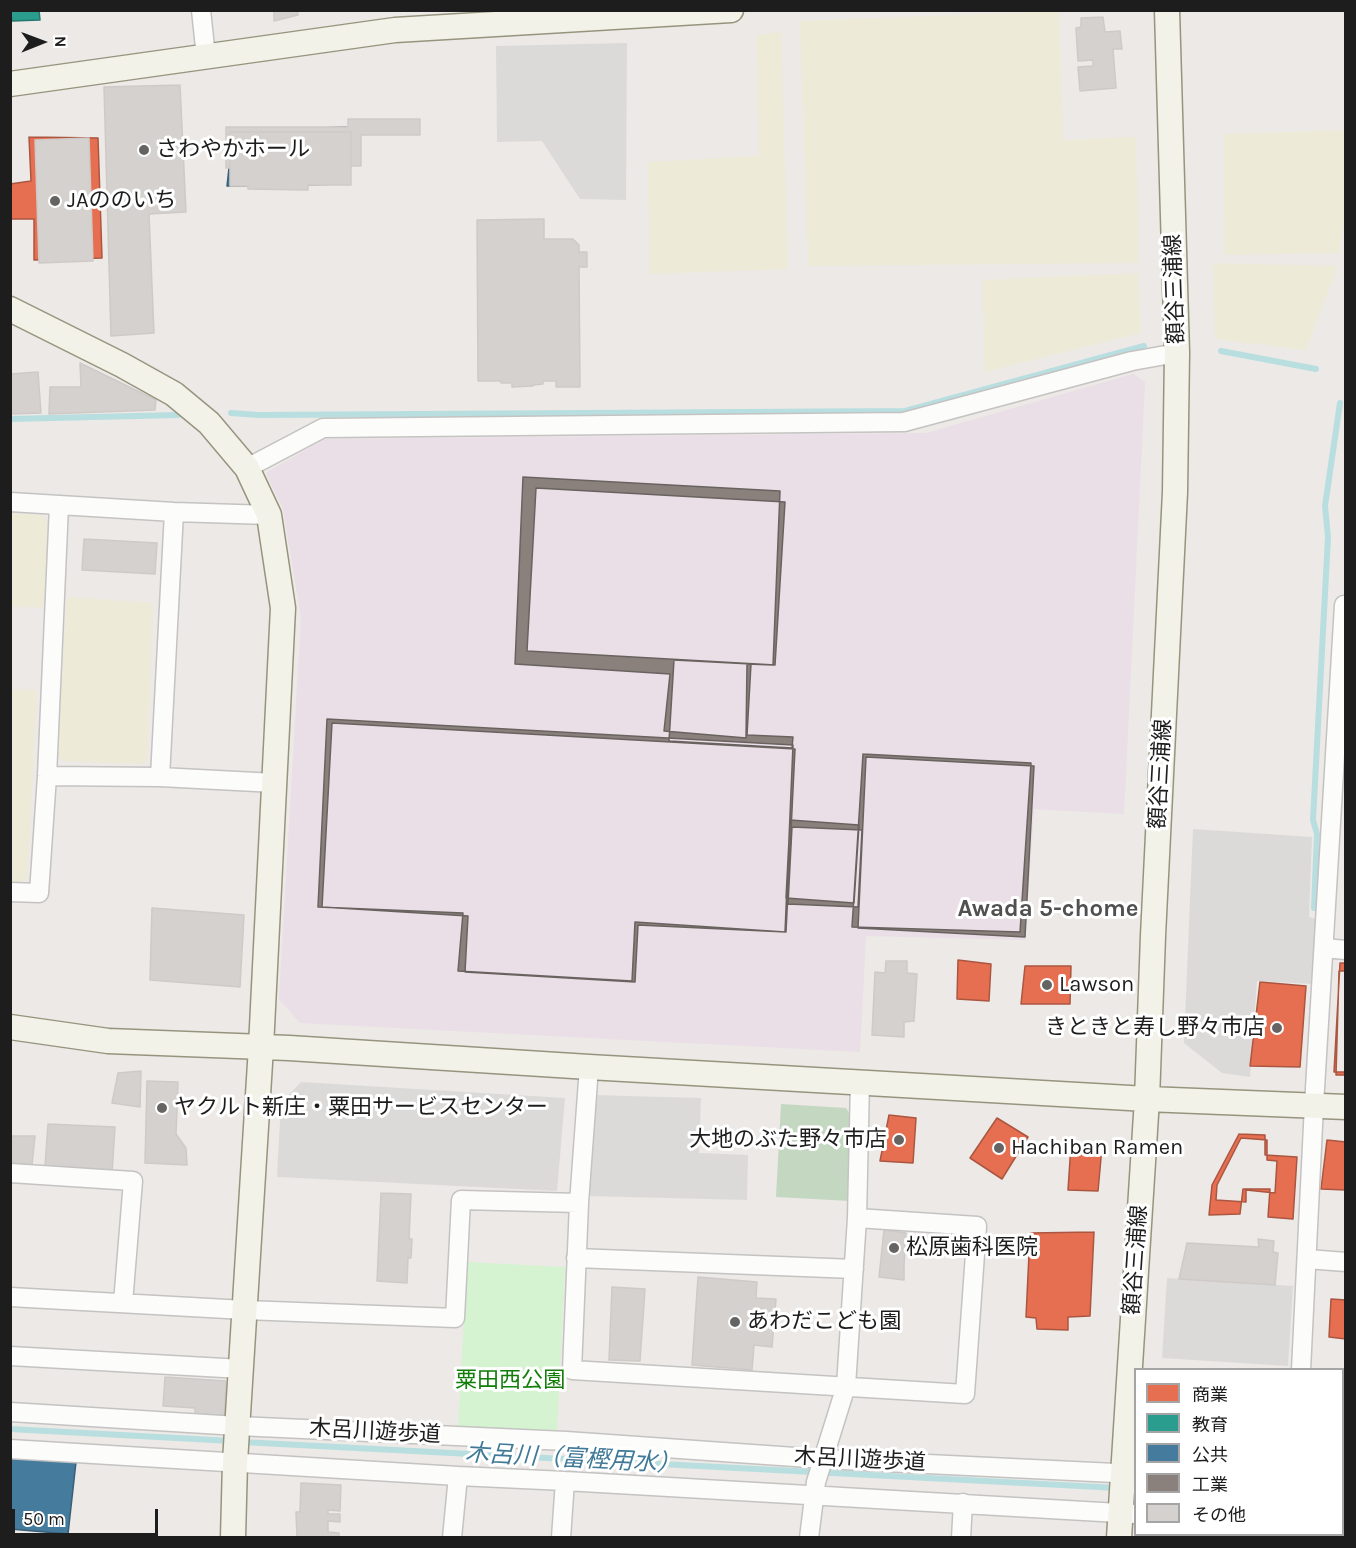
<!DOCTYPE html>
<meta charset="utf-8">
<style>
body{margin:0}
#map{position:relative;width:1356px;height:1548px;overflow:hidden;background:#ece9e6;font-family:Karla,"Noto Sans JP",sans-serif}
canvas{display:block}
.frame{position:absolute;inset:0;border:12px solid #1d1d1d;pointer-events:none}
.legend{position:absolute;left:1134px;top:1368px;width:210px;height:168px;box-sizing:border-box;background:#fff;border:2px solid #a5a5a5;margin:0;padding:8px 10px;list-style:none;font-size:18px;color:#1d1d1d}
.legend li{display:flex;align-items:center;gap:12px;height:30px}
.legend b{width:30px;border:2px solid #a5a5a5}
.north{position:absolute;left:12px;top:12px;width:60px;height:60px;-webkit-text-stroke:4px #fff;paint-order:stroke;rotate:89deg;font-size:16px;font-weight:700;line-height:24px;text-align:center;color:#1d1d1d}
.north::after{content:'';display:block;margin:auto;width:21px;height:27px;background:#1d1d1d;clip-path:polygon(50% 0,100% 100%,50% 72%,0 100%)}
.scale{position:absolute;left:12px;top:1509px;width:146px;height:27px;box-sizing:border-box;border:3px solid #1d1d1d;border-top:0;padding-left:8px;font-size:18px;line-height:21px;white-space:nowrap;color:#1d1d1d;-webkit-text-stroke:4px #fff;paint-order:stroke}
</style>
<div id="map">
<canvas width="1356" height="1548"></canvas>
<div class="frame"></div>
<ul class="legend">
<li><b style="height:16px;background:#e76f51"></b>商業</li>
<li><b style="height:16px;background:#2a9d8f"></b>教育</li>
<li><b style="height:16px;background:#457b9d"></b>公共</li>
<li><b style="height:16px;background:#8a817c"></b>工業</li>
<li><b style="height:16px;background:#d4d1cf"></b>その他</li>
</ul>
<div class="north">N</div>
<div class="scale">50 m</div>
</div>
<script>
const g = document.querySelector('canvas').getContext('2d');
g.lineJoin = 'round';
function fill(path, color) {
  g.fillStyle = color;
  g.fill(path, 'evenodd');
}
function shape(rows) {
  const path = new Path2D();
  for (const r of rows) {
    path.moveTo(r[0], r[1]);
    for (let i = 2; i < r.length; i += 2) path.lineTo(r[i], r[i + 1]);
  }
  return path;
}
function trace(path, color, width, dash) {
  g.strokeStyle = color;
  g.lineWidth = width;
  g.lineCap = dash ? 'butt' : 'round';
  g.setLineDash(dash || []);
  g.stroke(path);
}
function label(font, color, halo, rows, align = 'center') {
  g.font = font + ' Karla,"Noto Sans JP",sans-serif';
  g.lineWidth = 6;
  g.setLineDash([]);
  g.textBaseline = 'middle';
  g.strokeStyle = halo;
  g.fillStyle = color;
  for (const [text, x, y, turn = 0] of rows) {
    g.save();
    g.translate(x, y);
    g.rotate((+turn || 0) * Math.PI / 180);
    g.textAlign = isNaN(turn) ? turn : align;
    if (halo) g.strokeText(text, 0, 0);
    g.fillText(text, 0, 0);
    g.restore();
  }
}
fill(shape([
 [1133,374,1145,382,1124,814,1034,809,1025,940,866,936,860,1052,300,1023,279,999,301,618,283,509,266,473,324,439,926,433]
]), '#eadee7');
fill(shape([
 [1059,11,1063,140,1136,137,1139,263,808,266,800,21],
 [781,32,788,269,650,274,648,162,759,156,756,35],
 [1345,130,1345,214,1339,253,1225,255,1224,134],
 [1213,263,1338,266,1306,350,1215,339],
 [1138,273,1141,333,985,372,982,280],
 [11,513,42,515,49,525,43,608,11,606],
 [67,597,153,603,147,760,141,764,63,761,57,754],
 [13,689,37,690,27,878,19,883,11,883,10,723]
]), '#edead8');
fill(shape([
 [781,1104,846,1108,853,1119,850,1201,776,1197]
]), '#c4d7c1');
fill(shape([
 [467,1262,565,1267,557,1434,458,1431]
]), '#d5f3d0');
fill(shape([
 [627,43,626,200,580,199,542,141,497,142,496,46],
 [1193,829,1312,837,1309,917,1316,919,1312,984,1257,981,1250,1077,1222,1073,1184,1043],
 [301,1082,565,1098,557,1191,277,1177,281,1103],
 [593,1095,701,1098,699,1153,748,1155,747,1200,587,1196],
 [1167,1278,1293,1286,1288,1366,1162,1358]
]), '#dcdad9');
const shops = shape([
 [29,137,98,138,102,258,34,260,34,219,10,219,10,184,31,181,29,137],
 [958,960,991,964,989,1001,957,999,958,960],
 [1340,963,1346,963,1346,1072,1334,1072,1340,963],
 [1025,966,1071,966,1070,1004,1021,1004,1025,966],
 [1339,971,1346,971,1346,1075,1336,1075,1339,971],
 [1260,982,1306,986,1300,1067,1250,1066,1260,982],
 [889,1115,916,1118,913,1163,880,1161,889,1115],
 [997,1118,1028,1137,1002,1179,970,1158,997,1118],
 [1239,1134,1265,1135,1265,1155,1297,1157,1293,1219,1268,1217,1270,1189,1243,1189,1240,1214,1209,1215,1212,1185,1239,1134],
 [1241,1138,1267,1140,1267,1160,1277,1161,1275,1193,1246,1190,1246,1202,1216,1200,1217,1185,1241,1138],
 [1327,1140,1346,1142,1346,1190,1321,1189,1327,1140],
 [1071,1145,1102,1147,1098,1191,1068,1190,1071,1145],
 [1094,1232,1090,1316,1068,1317,1068,1330,1037,1329,1036,1318,1026,1317,1030,1233,1094,1232],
 [1331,1299,1346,1300,1346,1339,1329,1337,1331,1299]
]);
fill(shops, '#e76f51');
trace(shops, '#aa5641', 1.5);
const schools = shape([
 [10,10,39,10,40,20,12,21,10,10]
]);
fill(schools, '#2a9d8f');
trace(schools, '#26776d', 1.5);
const public = shape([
 [346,127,347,184,227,186,229,168,242,160,242,131,346,127],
 [10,1457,76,1462,68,1534,10,1529,10,1457]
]);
fill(public, '#457b9d');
trace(public, '#395f77', 1.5);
const industry = shape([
 [523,477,780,491,773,665,747,664,746,738,664,731,670,674,515,664,523,477],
 [536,488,785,502,775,665,527,651,536,488],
 [674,660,751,664,747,735,793,737,792,748,669,741,674,660],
 [327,719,793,745,785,932,635,922,632,981,458,971,463,913,318,907,327,719],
 [332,723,795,749,786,932,638,925,635,982,465,972,468,916,322,907,332,723],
 [863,754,1031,763,1020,932,852,927,863,754],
 [866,757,1034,766,1025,937,858,928,866,757],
 [790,820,859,825,854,903,786,898,790,820],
 [792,827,862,830,858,907,788,904,792,827]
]);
fill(industry, '#8a817c');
trace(industry, '#696360', 1.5);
trace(shape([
 [1221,351,1316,369],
 [231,413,259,415,905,411,1144,346],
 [10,419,178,415],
 [1314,908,1317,834,1313,820,1328,537,1325,506,1340,403],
 [10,1429,232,1441],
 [242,1442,1118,1488],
 [1342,1500,1346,1501]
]), '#b8dee0', 6);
const building = shape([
 [274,10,298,10,298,15,274,21,274,10],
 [1103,17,1105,32,1120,31,1122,49,1113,49,1116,88,1080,91,1078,67,1093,66,1093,60,1078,61,1076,28,1081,27,1081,18,1103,17],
 [180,85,186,212,149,214,154,333,111,336,104,87,180,85],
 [348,119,420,119,420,135,361,135,361,166,351,166,351,132,230,132,230,168,226,168,226,127,348,127,348,119],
 [230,132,351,132,351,185,308,185,308,190,248,189,248,186,230,186,230,132],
 [89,138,93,261,39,263,35,140,89,138],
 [544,219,544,239,573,239,579,245,579,252,587,252,587,267,579,267,580,387,556,387,556,381,543,381,543,384,533,385,533,386,512,387,512,383,501,383,501,381,478,381,477,220,544,219],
 [80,363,156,400,155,410,49,414,50,387,81,387,80,363],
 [38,372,41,413,10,414,10,374,38,372],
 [84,539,157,543,155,574,82,570,84,539],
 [152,908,244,915,240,987,150,980,152,908],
 [886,961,907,961,907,973,917,974,914,1021,904,1022,904,1037,872,1035,875,972,885,973,886,961],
 [141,1071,140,1107,112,1103,118,1073,141,1071],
 [147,1081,178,1082,176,1134,186,1148,187,1165,145,1163,147,1081],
 [48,1124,115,1127,112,1173,45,1166,48,1124],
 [10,1136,35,1136,32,1165,10,1164,10,1136],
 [381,1193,411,1194,409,1239,412,1239,411,1258,408,1258,407,1283,377,1281,381,1193],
 [884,1230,906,1233,904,1264,904,1280,879,1277,884,1230],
 [1258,1239,1274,1241,1273,1252,1278,1253,1275,1285,1179,1279,1187,1243,1259,1247,1258,1239],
 [698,1277,757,1282,756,1298,776,1299,772,1347,754,1345,752,1370,692,1365,698,1277],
 [612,1287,645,1289,640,1361,609,1360,612,1287],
 [165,1377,226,1381,224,1420,195,1419,195,1408,163,1406,165,1377],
 [301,1483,341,1485,340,1511,328,1510,328,1514,340,1514,340,1522,328,1521,328,1532,339,1533,339,1538,297,1538,296,1512,300,1512,301,1483]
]);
fill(building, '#d4d1cf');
trace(building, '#cfcac7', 1.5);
const street = shape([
 [201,10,206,57],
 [247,468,323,428,904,422,1132,361,1177,353],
 [10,502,174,512,269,515],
 [47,776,160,777,275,783],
 [160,777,174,512],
 [10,892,39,893,47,776,59,505],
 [1324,948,1346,950],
 [10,1173,133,1181,123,1303],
 [579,1203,572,1370,965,1394,977,1226,857,1218],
 [576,1258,854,1269],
 [1307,1259,1346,1262],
 [10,1297,245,1310,455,1318,461,1200,579,1203,589,1067],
 [10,1356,242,1369],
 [1301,1370,1314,1105,1344,605,1346,605],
 [10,1412,238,1426,566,1441,823,1459,1136,1474],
 [10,1449,458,1476,565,1481,1136,1514],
 [1342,1463,1346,1463],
 [1342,1485,1346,1485],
 [1342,1523,1346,1524],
 [452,1538,458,1476],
 [561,1538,565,1481],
 [809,1538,816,1482,846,1386,857,1218,860,1082],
 [961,1538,963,1503],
 [1304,1538,1304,1534]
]);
const secondary = shape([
 [10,84,395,30,731,10],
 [10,309,122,365,174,394,209,423,247,468,269,515,283,608,261,1047,235,1462,233,1538],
 [10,1027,108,1041,289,1048,589,1067,1147,1099,1346,1107],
 [1119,1538,1147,1099,1153,936,1175,492,1177,353,1167,10]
]);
trace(street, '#c4c3c2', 21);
trace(secondary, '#97947e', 27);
trace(street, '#fcfcfb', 18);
trace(secondary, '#f3f2e9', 24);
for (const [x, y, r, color] of [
 [144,150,6,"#656463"],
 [55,201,6,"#656463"],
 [1047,985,6,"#656463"],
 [1277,1028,6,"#656463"],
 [162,1108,6,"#656463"],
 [899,1140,6,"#656463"],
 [999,1148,6,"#656463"],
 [894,1248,6,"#656463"],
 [735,1322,6,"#656463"]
]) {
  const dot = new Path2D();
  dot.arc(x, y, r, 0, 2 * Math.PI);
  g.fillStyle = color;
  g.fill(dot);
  trace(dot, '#fff', 2);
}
label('22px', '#1d1d1d', '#fff', [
 ["さわやかホール",156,150],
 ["JAののいち",67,201],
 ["Lawson",1059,985],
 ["きときと寿し野々市店",1265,1028,"right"],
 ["ヤクルト新庄・粟田サービスセンター",174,1108],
 ["大地のぶた野々市店",887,1140,"right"],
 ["Hachiban Ramen",1011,1148],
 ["松原歯科医院",906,1248],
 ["あわだこども園",747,1322]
], 'left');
label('22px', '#1d1d1d', '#fff', [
 ["額谷三浦線",1175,289,-92],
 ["額谷三浦線",1161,774,-87],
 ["額谷三浦線",1136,1260,-86],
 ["木呂川遊歩道",375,1432,3],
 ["木呂川遊歩道",860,1460,3]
]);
label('22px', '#127e09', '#fff', [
 ["粟田西公園",510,1381]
]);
label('bold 24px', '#505050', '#fff', [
 ["Awada 5-chome",1048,909]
]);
label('italic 24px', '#407a97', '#fff', [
 ["木呂川（富樫用水）",573,1459,3]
]);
</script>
